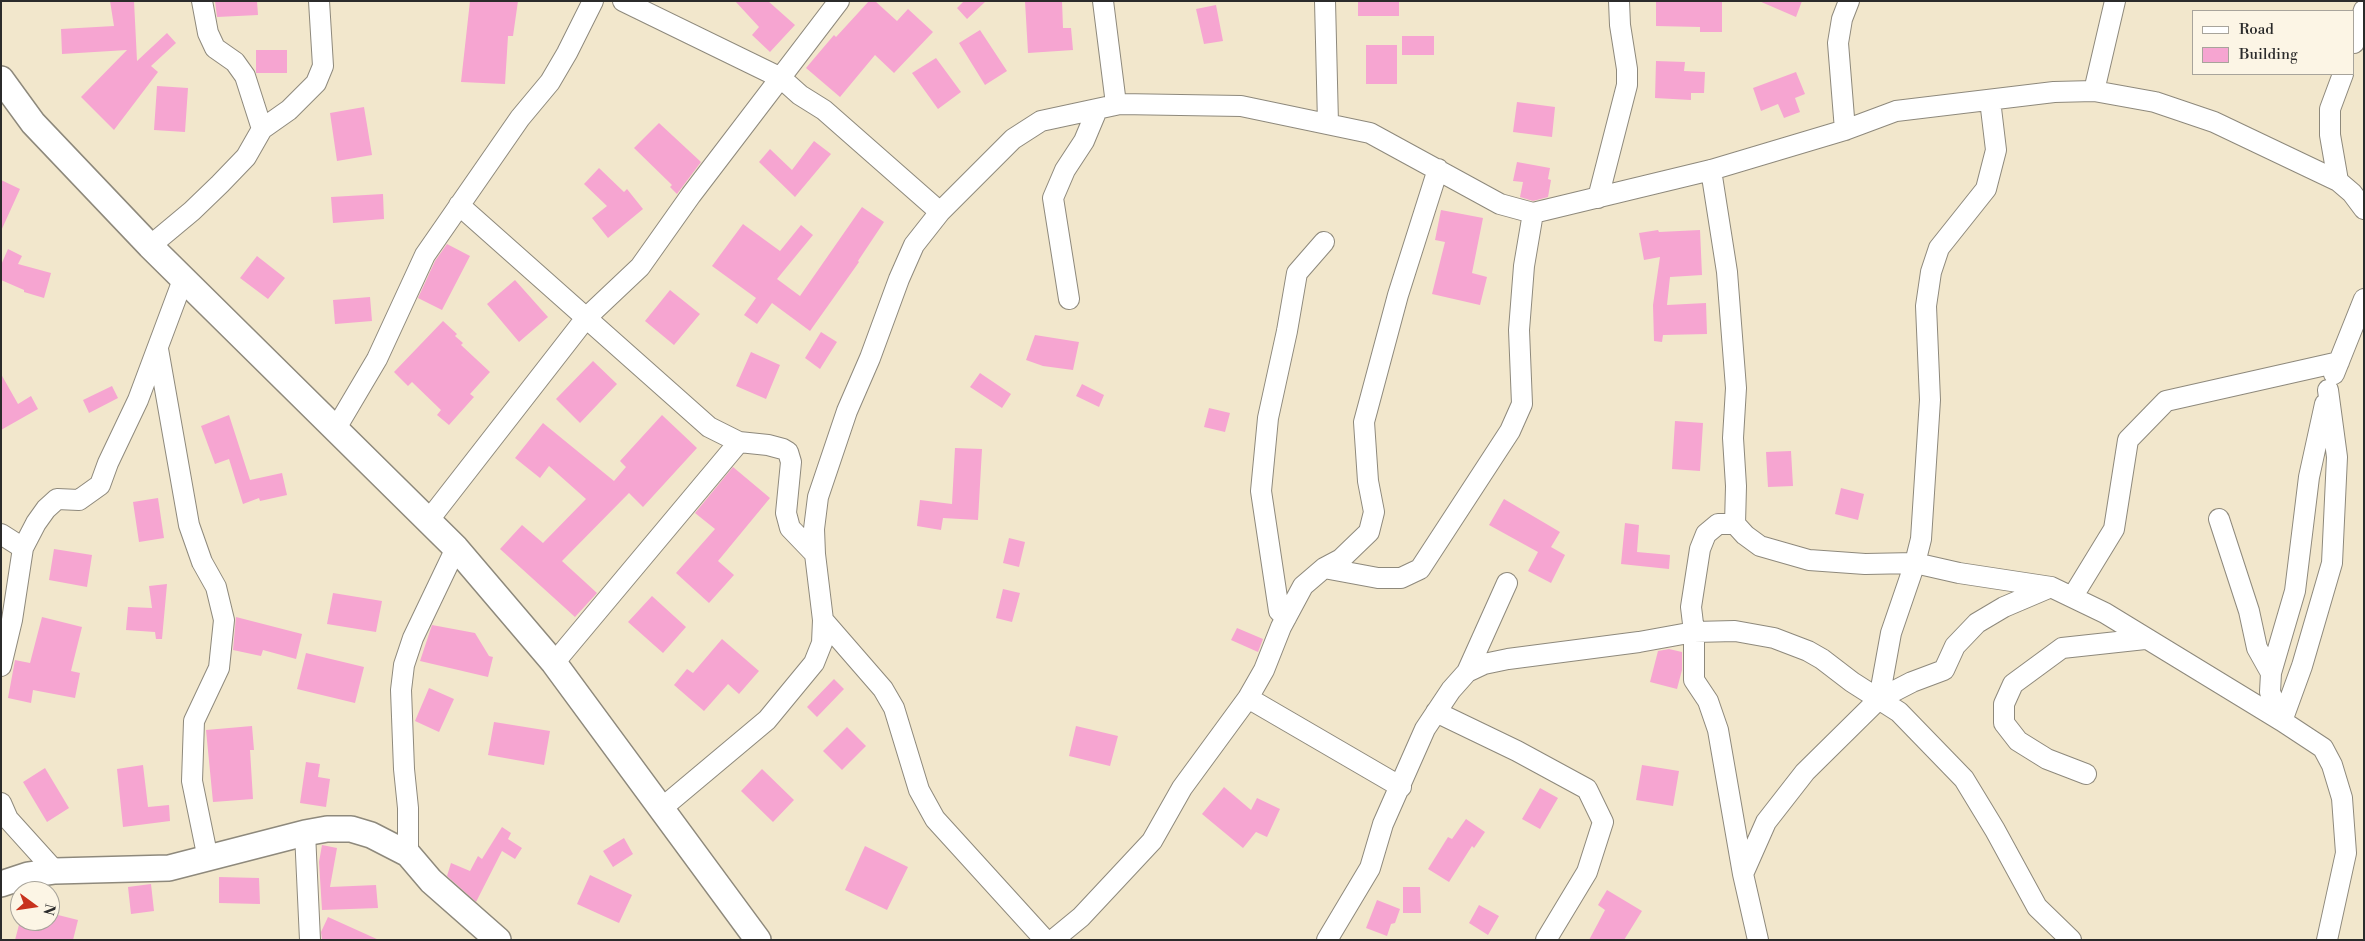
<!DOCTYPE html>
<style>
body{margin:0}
#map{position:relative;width:2365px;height:941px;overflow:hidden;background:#f2e7cc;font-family:"Libre Bodoni",serif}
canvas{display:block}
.frame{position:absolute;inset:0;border:2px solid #2b2b2b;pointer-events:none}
.legend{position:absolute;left:2192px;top:10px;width:162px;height:65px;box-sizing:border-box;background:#fcf5e5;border:1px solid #a8a49b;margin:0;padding:6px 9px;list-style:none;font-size:15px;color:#2b2b2b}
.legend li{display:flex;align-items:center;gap:10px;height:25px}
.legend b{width:25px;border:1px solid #a8a49b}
.north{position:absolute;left:10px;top:881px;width:50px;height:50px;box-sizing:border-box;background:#fcf5e5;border:1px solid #a8a49b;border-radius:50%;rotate:104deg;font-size:14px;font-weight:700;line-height:20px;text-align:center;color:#2b2b2b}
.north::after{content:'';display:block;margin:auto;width:18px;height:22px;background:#c8321e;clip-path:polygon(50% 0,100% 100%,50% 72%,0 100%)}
</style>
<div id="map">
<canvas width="2365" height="941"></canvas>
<div class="frame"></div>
<ul class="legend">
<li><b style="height:6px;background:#fff"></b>Road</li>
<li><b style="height:14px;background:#f6a5d1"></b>Building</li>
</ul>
<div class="north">N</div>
</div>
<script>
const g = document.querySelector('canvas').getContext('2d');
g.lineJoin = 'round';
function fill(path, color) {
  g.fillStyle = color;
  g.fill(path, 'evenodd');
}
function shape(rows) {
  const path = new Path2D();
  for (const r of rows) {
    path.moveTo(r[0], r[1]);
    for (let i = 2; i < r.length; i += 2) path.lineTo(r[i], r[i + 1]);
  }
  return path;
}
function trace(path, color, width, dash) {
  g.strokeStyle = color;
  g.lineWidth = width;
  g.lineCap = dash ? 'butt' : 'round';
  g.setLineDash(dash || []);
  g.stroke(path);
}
fill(shape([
 [110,1,134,1,137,61,167,33,176,43,151,66,158,72,114,130,81,97,127,50,62,54,61,29,114,26],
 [215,1,257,1,258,15,217,17],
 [470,1,518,1,513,36,508,36,505,84,461,82],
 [735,1,768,1,795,25,770,52,752,35,759,27],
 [869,1,875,1,897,21,908,9,933,32,894,73,875,55,840,97,806,68,834,35,836,37],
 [964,1,986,1,967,19,957,8],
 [1025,1,1062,1,1063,28,1071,28,1073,50,1028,53],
 [1358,1,1399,1,1399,16,1358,16],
 [1656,1,1722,1,1722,32,1700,32,1700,27,1656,26],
 [1759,1,1802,1,1796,17],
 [1216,5,1223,41,1204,44,1196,9],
 [980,30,1007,71,985,85,959,43],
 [1402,36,1434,36,1434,55,1402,55],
 [1366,45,1397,45,1397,84,1366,84],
 [256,50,287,50,287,73,256,73],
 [936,58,961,92,938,109,912,73],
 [1656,61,1685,62,1684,71,1705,72,1704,93,1691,93,1691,100,1655,98],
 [1796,72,1805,94,1795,98,1800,112,1784,118,1778,104,1761,111,1753,88],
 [157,86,188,88,185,132,154,130],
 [1517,102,1555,107,1552,137,1513,132],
 [364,107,372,155,337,161,330,113],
 [659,123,701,162,677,194,670,187,672,185,634,148],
 [814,141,831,154,795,197,759,162,770,149,792,170],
 [1517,162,1550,168,1548,179,1551,180,1548,197,1533,201,1520,197,1523,182,1513,181],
 [599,168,624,192,627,189,643,209,608,238,592,218,607,206,584,184],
 [1,180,20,189,1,231],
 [383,194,384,219,333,223,331,197],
 [862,207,884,222,858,261,859,262,810,331,772,303,757,324,744,315,756,298,712,266,743,224,780,251,801,225,813,235,777,279,800,296],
 [1441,210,1483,218,1472,273,1487,277,1480,305,1432,294,1445,242,1435,240],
 [1658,230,1659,232,1700,230,1702,275,1670,277,1667,305,1706,303,1707,334,1663,335,1662,342,1654,341,1653,305,1660,257,1644,260,1639,233],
 [447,244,470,256,442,310,418,298,435,261],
 [8,249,22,256,18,264,51,273,44,298,24,292,24,290,1,280,1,265],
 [257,256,285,278,268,299,240,278],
 [515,280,548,317,519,342,487,304],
 [670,290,700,314,674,345,645,321],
 [370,297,372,321,335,324,333,300],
 [443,321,457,334,455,336,463,343,461,345,490,372,470,394,474,397,449,425,437,415,441,410,412,382,408,386,394,372],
 [821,332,837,342,820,369,805,358],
 [1035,335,1079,342,1073,370,1043,366,1026,360],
 [751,352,780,365,766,399,736,386],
 [593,361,617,384,580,423,556,399],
 [980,373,1011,394,1002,408,970,387],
 [1,374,18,404,31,396,38,409,1,430],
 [1082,384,1104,395,1099,407,1076,396],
 [112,386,118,398,89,413,83,400],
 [1209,408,1230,413,1225,432,1204,427],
 [229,415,250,480,282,473,287,495,260,501,259,498,243,504,229,459,215,464,201,426],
 [662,415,697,448,643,507,629,493,562,561,597,593,575,617,500,549,522,525,543,543,586,499,549,466,540,478,515,458,543,423,614,481,626,467,620,461],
 [1675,421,1703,423,1700,471,1672,469],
 [955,448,982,449,978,520,943,518,941,530,917,526,920,500,952,504],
 [1791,451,1793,486,1768,487,1766,452],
 [733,467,770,498,718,561,734,575,709,603,676,573,715,529,695,513],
 [1841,488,1864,494,1858,520,1835,514],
 [158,498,164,538,139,542,133,502],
 [1504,499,1560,532,1551,547,1565,555,1551,583,1528,571,1538,552,1489,525],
 [1625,523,1639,525,1637,552,1670,555,1669,569,1621,564],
 [1009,538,1025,542,1019,567,1003,563],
 [54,549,92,555,87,587,49,580],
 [167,584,162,639,156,639,155,632,126,630,128,607,152,608,149,586],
 [1003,589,1020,593,1012,622,996,618],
 [333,593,382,601,376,632,327,624],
 [652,596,686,627,663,653,628,622],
 [42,617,82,627,71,671,80,673,75,698,33,690,31,703,8,698,15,660,30,663],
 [236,617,302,634,296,659,263,650,261,656,233,650],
 [432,625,475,633,489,656,493,657,488,677,420,661],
 [1237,628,1263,639,1258,652,1231,640],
 [722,639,759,671,739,694,728,684,704,711,674,685,687,669,693,673],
 [1669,649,1682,652,1682,670,1677,689,1650,682,1658,651],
 [306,653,364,667,355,703,297,689],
 [834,679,844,689,817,717,807,707],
 [429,688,454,699,439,732,415,721],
 [494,722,550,731,544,765,488,755],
 [252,726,254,750,250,750,253,799,213,802,206,730],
 [1076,726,1118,736,1110,766,1069,756],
 [847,727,866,746,842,770,823,751],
 [306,762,320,764,318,777,330,779,326,807,300,803],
 [143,765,148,807,169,805,170,821,123,827,117,769],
 [1642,765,1679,771,1673,806,1636,800],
 [45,768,69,808,47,822,23,782],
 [762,769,794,800,773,822,741,791],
 [1224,787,1251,810,1257,798,1280,809,1267,837,1256,832,1243,848,1202,814],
 [1540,788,1558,798,1540,829,1522,819],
 [1466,819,1485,832,1474,848,1472,846,1449,882,1428,869,1448,837,1452,839],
 [502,827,511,833,508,839,522,848,515,859,502,851,476,902,447,876,451,863,470,871,478,856,482,859],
 [624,838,633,854,613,867,603,851],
 [322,845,337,848,330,887,376,885,378,908,322,910,319,862],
 [865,846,908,867,887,910,845,890],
 [590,875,632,895,619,923,577,904],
 [219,877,259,878,260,904,219,903],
 [151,884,154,911,131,914,128,887],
 [1403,887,1420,887,1421,913,1403,913],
 [1607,890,1642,911,1624,940,1589,940,1605,910,1598,905],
 [1377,900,1400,909,1395,923,1391,924,1387,936,1366,928],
 [1479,905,1499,916,1488,935,1469,923],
 [50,913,78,920,73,940,15,940,20,921,50,921],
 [328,917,379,940,322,940,321,932]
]), '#f6a5d1');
const minor = shape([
 [202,1,208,33,215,48,235,62,245,76,262,129],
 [623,1,781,78,800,95,824,110,940,212],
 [1103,1,1116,104],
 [1325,1,1328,123],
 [2354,43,2364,10],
 [2094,91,2115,1],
 [1845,130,1838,43,1842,19,1849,1],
 [1711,170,1727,272,1736,388,1733,438,1736,486,1735,524,1745,535,1760,546,1809,560,1865,564,1915,563,1959,573,2051,587,2105,613,2282,721,2302,666,2332,563,2337,457,2328,390],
 [2338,181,2330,135,2330,109,2343,74],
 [1598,198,1627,85,1627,69,1620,25,1619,1],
 [459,205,709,427,739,442,554,663],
 [150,246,192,211,220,184,246,157,262,129,289,110,316,83,323,66,319,1],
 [1069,299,1053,198,1065,170,1084,141,1097,110],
 [158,349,189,525,202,562,216,587,224,620,219,668,194,721,192,781,208,859],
 [2334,374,2364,299],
 [335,430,377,359,425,255,520,118,550,82,567,53,593,1],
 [739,442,768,445,783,449,788,452,791,462,786,513,790,528,815,554],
 [2219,519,2249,611,2257,648,2271,673,2270,692,2282,721,2323,748,2332,765,2342,798,2346,853,2327,940],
 [428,521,586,318,640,267,691,195,839,1],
 [1735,524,1718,524,1706,534,1700,549,1691,607,1694,632,1694,680,1708,701,1718,730,1743,874,1758,940],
 [1,534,23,548],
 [1324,568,1378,578,1401,578,1420,569,1510,431,1522,404,1519,330,1524,266,1533,213],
 [2073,596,2114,529,2128,440,2166,401,2339,362],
 [1286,618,1279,611,1261,491,1268,418,1287,331,1297,273,1324,242],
 [823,620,883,689,894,708,919,790,935,819,1045,940],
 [1,666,12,620,23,548,36,523,46,509,57,499,79,500,100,485,108,463,138,400,184,277],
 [1467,672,1507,583],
 [2271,673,2295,591,2309,477,2325,404],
 [1248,698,1401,787],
 [1879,699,1891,633,1915,563,1921,539,1930,400,1926,306,1931,272,1939,248,1986,189,1996,150,1990,100],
 [1436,712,1517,751,1587,789,1603,822,1587,872,1546,940],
 [2086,774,2047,759,2018,741,2004,723,2004,704,2013,684,2062,648,2145,639],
 [1,803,8,819,55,871],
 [662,808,767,720,814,663,822,643,823,620,815,554,814,529,818,497,847,411,870,358,899,279,914,245,940,212,1013,139,1041,121,1120,104,1241,106,1370,133,1500,204,1533,213,1711,170,1845,130,1896,111,2054,92,2094,91,2155,102,2214,122,2338,181,2352,193,2364,209],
 [305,833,310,940],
 [408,854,408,808,404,769,401,690,404,665,413,638,456,548],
 [1743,874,1766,822,1805,772,1879,699,1912,682,1944,670,1955,646,1977,623,2004,607,2051,587],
 [1053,940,1081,917,1152,841,1182,788,1248,698,1264,670,1281,627,1303,586,1324,568,1341,559,1369,532,1374,512,1368,481,1364,422,1398,295,1438,169],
 [1327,940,1370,868,1383,824,1425,729,1451,690,1467,672,1484,664,1508,659,1639,642,1694,632,1735,631,1774,638,1808,651,1822,659,1852,682,1899,712,1964,779,1995,830,2037,907,2071,940]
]);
const tertiary = shape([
 [1,79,33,123,150,246,456,548,554,663,758,940],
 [1,884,28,875,55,871,169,868,305,833,327,829,351,829,371,835,408,854,431,881,498,940]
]);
trace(minor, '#8e897c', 22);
trace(tertiary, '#8e897c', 28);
trace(minor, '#fff', 20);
trace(tertiary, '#fff', 25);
</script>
